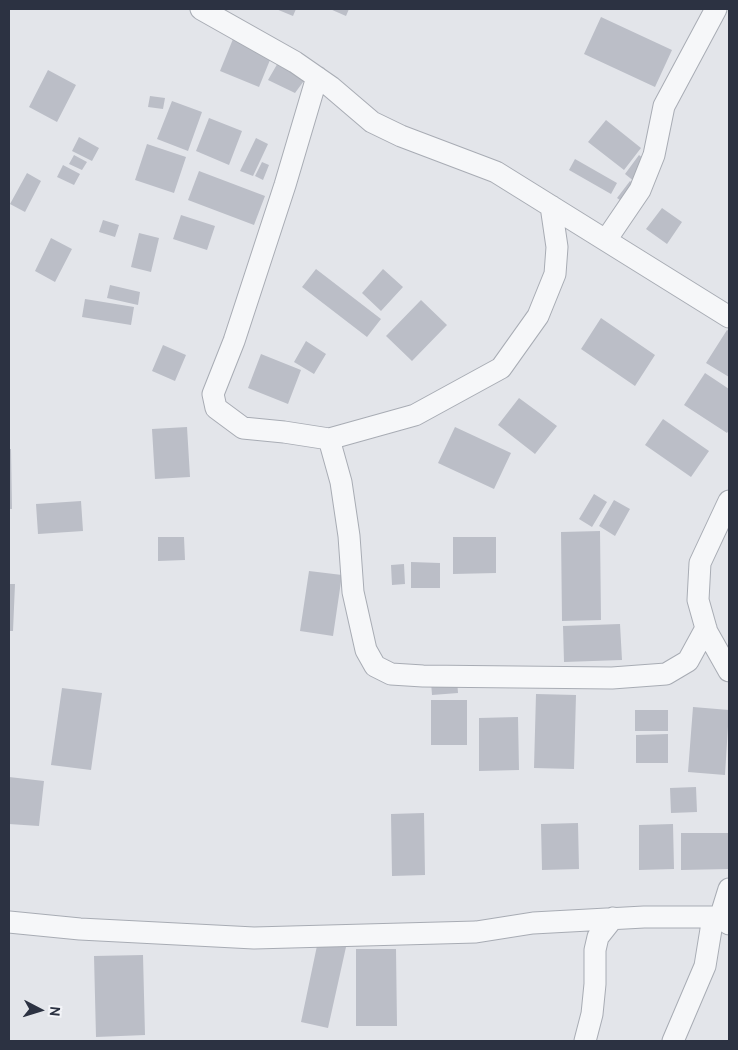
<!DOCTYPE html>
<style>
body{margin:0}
#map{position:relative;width:738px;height:1050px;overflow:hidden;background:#e3e5ea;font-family:Cabin,sans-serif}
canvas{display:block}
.frame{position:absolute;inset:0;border:10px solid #2c3242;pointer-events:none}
.north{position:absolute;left:15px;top:985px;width:50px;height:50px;-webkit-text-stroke:4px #f3f4f8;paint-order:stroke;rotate:95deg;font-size:14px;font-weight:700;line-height:20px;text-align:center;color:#2c3242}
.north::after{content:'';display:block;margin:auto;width:18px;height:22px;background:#2c3242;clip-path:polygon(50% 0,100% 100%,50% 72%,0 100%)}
</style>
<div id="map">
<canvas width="738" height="1050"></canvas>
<div class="frame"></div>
<div class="north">N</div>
</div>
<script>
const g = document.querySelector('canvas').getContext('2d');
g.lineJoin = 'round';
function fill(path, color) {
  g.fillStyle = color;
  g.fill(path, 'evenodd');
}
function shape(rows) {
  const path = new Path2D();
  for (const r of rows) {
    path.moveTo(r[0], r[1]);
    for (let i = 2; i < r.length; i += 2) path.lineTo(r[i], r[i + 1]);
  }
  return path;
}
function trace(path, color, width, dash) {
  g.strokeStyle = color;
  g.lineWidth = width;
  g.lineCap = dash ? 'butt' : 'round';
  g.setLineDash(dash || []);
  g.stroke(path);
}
fill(shape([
 [276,9,296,9,293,16],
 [330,9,349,9,346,16],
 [601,17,672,50,655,87,584,54],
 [233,39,272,55,259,87,220,71],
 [279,61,306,78,295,93,268,80],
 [48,70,76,85,57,122,29,107],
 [150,96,165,98,163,109,148,107],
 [172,101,202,112,188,151,157,139],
 [209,118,242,131,229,165,196,151],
 [606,120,641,148,624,170,588,142],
 [79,137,99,148,92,161,72,151],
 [256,138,268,144,253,176,240,171],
 [147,144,186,157,174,193,135,180],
 [74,155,87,162,82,170,69,164],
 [639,155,649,163,635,182,625,174],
 [575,159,617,183,611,194,569,170],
 [262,162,269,165,263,180,255,176],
 [63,165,80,174,74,185,57,177],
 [199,171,265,196,254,225,188,200],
 [27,173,41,181,25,212,10,204],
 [630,181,638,188,626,204,617,198],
 [662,208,682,222,667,244,646,229],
 [181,215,215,226,207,250,173,239],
 [103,220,119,225,115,237,99,232],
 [139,233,159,238,151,272,131,267],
 [51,238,72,249,55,282,35,271],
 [316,269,381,319,367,337,302,287],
 [383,269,403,287,381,311,362,293],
 [110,285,140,292,138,305,107,298],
 [85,299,134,307,131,325,82,317],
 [421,300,447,325,412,361,386,336],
 [601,318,655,355,635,386,581,349],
 [727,330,729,331,729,377,706,363],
 [306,341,326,354,314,374,294,362],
 [163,345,186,355,175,381,152,371],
 [261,354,301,370,288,404,248,388],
 [705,373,729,389,729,430,727,433,684,405],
 [519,398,557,426,535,454,498,425],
 [663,419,709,451,691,477,645,445],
 [187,427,190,477,155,479,152,429],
 [455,427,511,453,494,489,438,463],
 [9,449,11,449,12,509,9,509],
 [594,494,607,502,592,527,579,519],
 [614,500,630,509,615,536,599,526],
 [81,501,83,531,38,534,36,504],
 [600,531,601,620,562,621,561,532],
 [158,537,184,537,185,560,158,561],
 [453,537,496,537,496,573,453,574],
 [411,562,440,563,440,588,411,588],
 [404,564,405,584,392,585,391,565],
 [309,571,342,575,333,636,300,631],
 [9,584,15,584,13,631,9,631],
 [620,624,622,660,564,662,563,626],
 [457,680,458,693,432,695,431,682],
 [62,688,102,693,91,770,51,765],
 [536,694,576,695,574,769,534,768],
 [431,700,467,700,467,745,431,745],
 [693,707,729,710,725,775,688,772],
 [635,710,668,710,668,731,635,731],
 [518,717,519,770,479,771,479,718],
 [668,734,668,763,636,763,636,735],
 [9,777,44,781,39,826,9,824],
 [696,787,697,812,671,813,670,788],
 [424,813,425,875,392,876,391,814],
 [578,823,579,869,542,870,541,824],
 [673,824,674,869,639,870,639,825],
 [681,833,728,833,728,869,681,870],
 [318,941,346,947,328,1028,301,1022],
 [356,949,396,949,397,1026,356,1026],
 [143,955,145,1035,96,1037,94,956]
]), '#bbbec7');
const minor = shape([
 [201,9,295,62,331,87,372,122,401,136,496,172,729,317],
 [317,77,285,185,234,341,213,394,216,408,243,428,284,432,329,439,415,415,501,368,538,316,555,274,557,247,551,206],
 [606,240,640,190,654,155,664,106,716,9],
 [329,439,341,482,349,536,353,592,366,650,375,666,391,674,423,676,612,678,666,674,688,661,706,628],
 [729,501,700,563,698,600,707,632,729,671],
 [720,918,729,889],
 [9,922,80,929,254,938,476,932,533,923,644,917,713,917,720,918,729,924],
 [585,1041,592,1014,595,984,595,950,598,937,613,918],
 [673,1041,705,966,713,917]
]);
trace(minor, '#a8acb4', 23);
trace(minor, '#f6f7f9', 21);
</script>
